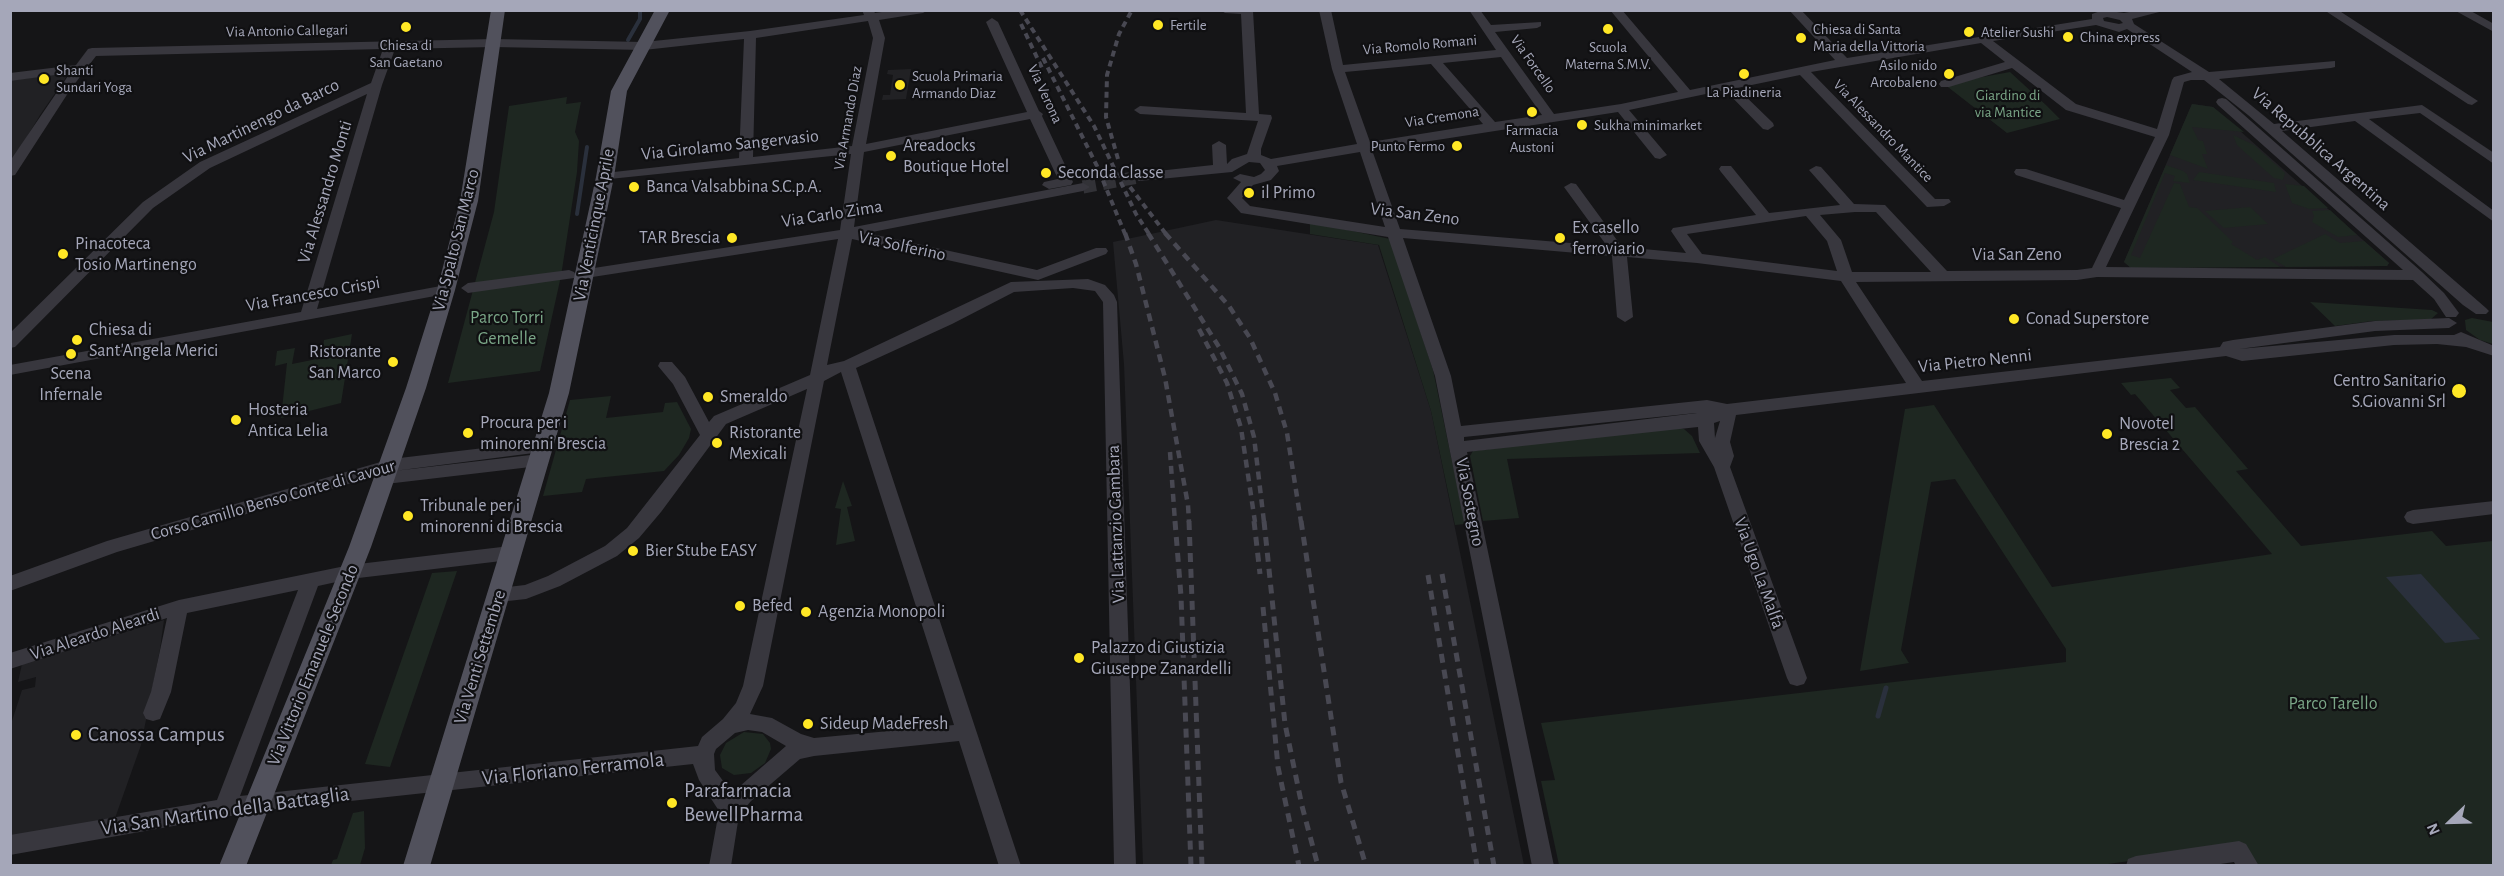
<!DOCTYPE html>
<style>
body{margin:0}
#map{position:relative;width:2504px;height:876px;overflow:hidden;background:#151517;font-family:"Alegreya Sans",sans-serif}
canvas{display:block}
.frame{position:absolute;inset:0;border:12px solid #a5a7b9;pointer-events:none}
.north{position:absolute;left:2420px;top:792px;width:60px;height:60px;-webkit-text-stroke:4px #101012;paint-order:stroke;rotate:247deg;font-size:16px;font-weight:700;line-height:24px;text-align:center;color:#a5a7b9}
.north::after{content:'';display:block;margin:auto;width:21px;height:27px;background:#a5a7b9;clip-path:polygon(50% 0,100% 100%,50% 72%,0 100%)}
</style>
<div id="map">
<canvas width="2504" height="876"></canvas>
<div class="frame"></div>
<div class="north">N</div>
</div>
<script>
const g = document.querySelector('canvas').getContext('2d');
g.lineJoin = 'round';
function fill(path, color) {
  g.fillStyle = color;
  g.fill(path, 'evenodd');
}
function shape(rows) {
  const path = new Path2D();
  for (const r of rows) {
    path.moveTo(r[0], r[1]);
    for (let i = 2; i < r.length; i += 2) path.lineTo(r[i], r[i + 1]);
  }
  return path;
}
function trace(path, color, width, dash) {
  g.strokeStyle = color;
  g.lineWidth = width;
  g.lineCap = dash ? 'butt' : 'round';
  g.setLineDash(dash || []);
  g.stroke(path);
}
function label(font, color, halo, rows, align = 'center') {
  g.font = font + ' "Alegreya Sans",sans-serif';
  g.lineWidth = 4.5;
  g.setLineDash([]);
  g.textBaseline = 'middle';
  g.strokeStyle = halo;
  g.fillStyle = color;
  for (const [text, x, y, turn = 0] of rows) {
    g.save();
    g.translate(x, y);
    g.rotate((+turn || 0) * Math.PI / 180);
    g.textAlign = isNaN(turn) ? turn : align;
    if (halo) g.strokeText(text, 0, 0);
    g.fillText(text, 0, 0);
    g.restore();
  }
}
fill(shape([
 [911,69,906,99,882,100,883,95,890,95,893,75,887,74,888,70],
 [69,73,40,115,11,164,11,80],
 [2192,104,2213,107,2389,263,2387,266,2131,268,2124,262],
 [1216,220,1378,245,1431,411,1524,865,1143,865,1124,364,1113,242],
 [164,620,160,649,141,745,114,821,11,839,11,724,22,690,35,687,36,677,18,682,22,664]
]), '#212124');
fill(shape([
 [2010,72,2047,106,2060,119,2007,133,1944,84],
 [567,97,566,104,581,102,575,132,579,141,577,172,561,276,540,371,448,383,494,212,509,106],
 [2192,104,2213,107,2244,132,2192,127,2198,140,2203,141,2207,154,2202,154,2208,169,2170,155],
 [2233,135,2254,145,2285,173,2283,180,2274,178,2248,155,2237,145],
 [2166,165,2183,171,2187,174,2190,183,2173,181,2175,176,2165,173,2131,255,2140,258,2174,183,2180,184,2189,207,2197,208,2233,242,2231,244,2257,260,2265,257,2280,267,2131,268,2124,262],
 [2199,172,2274,183,2276,192,2193,180],
 [2285,184,2304,186,2328,208,2309,209,2292,203],
 [2250,207,2268,224,2224,228,2205,211],
 [2330,210,2357,235,2338,237,2312,222,2314,216,2312,211],
 [1310,222,1390,239,1433,370,1465,524,1455,525,1431,411,1379,245,1310,234],
 [2325,234,2340,243,2364,241,2389,263,2387,266,2286,267,2273,259],
 [2310,302,2432,310,2438,313,2430,320,2372,321,2335,326],
 [2472,318,2493,322,2493,344,2480,340,2466,330,2465,320],
 [352,334,341,403,281,418,287,363,275,366,277,351,295,348,292,364,322,358,324,340],
 [2171,378,2180,388,2170,390,2186,408,2195,407,2248,469,2236,471,2301,546,2432,531,2446,546,2493,541,2493,865,2256,865,2243,845,2094,866,1559,865,1541,781,1555,780,1541,723,2066,662,2066,649,1955,479,1931,482,1901,650,1909,663,1860,671,1905,409,1934,405,2052,587,2272,554,2135,394,2131,395,2121,383],
 [611,396,606,418,663,412,665,403,677,402,691,429,689,438,679,455,664,471,586,479,582,492,543,496,570,400],
 [1674,426,1684,429,1692,436,1700,453,1507,459,1519,518,1483,521,1470,456,1473,451],
 [843,481,852,506,847,507,855,541,836,545,841,509,835,508],
 [457,571,390,767,365,764,432,573],
 [744,732,763,734,770,743,771,749,765,763,751,773,734,775,722,768,720,755,726,743],
 [364,811,365,848,360,865,331,865,333,860,337,859,353,813]
]), '#1e2721');
fill(shape([
 [2421,574,2480,639,2445,643,2386,577]
]), '#2a303c');
trace(shape([
 [628,40,640,19,640,10],
 [577,214,587,147]
]), '#2a303c', 4);
trace(shape([
 [1878,716,1886,688]
]), '#2a303c', 5);
trace(shape([
 [1083,187,1139,177]
]), '#323237', 13, [13, 7]);
fill(shape([
 [862,10,873,10,875,13,895,10,928,10,923,13,879,20,885,38,866,144,1027,112,986,22,992,18,998,22,1039,111,1043,114,1042,116,1073,182,1071,185,1049,189,1042,185,1044,182,1058,179,1030,119,864,152,854,227,1083,183,1090,187,1083,191,867,233,1037,270,1096,248,1106,248,1108,251,1106,254,1038,280,852,239,827,365,844,361,1011,282,1088,279,1105,285,1114,295,1117,302,1136,866,1114,866,1103,302,1095,291,1073,288,1014,292,952,324,856,368,1021,866,999,866,959,741,814,756,800,759,751,801,739,815,731,866,709,866,719,811,699,780,693,764,258,811,10,855,10,835,217,800,298,590,187,613,171,692,160,719,153,721,146,719,143,713,151,692,167,618,10,669,10,653,179,600,350,565,510,546,516,548,519,553,516,558,510,560,350,579,318,586,240,796,698,746,702,737,723,719,736,703,743,686,807,389,726,424,661,512,639,538,617,556,560,586,526,599,499,602,493,600,490,595,493,590,499,588,525,585,548,576,605,546,627,528,700,435,673,384,658,366,660,362,672,362,685,377,709,422,714,416,810,375,838,239,586,278,581,276,579,273,581,270,840,230,851,154,600,180,598,177,600,174,605,173,739,158,744,39,644,50,494,47,395,49,382,85,317,309,446,285,453,290,451,293,10,375,10,365,301,312,367,94,210,168,153,208,15,347,10,348,10,333,143,202,200,162,371,83,383,49,96,56,70,90,15,175,10,176,10,161,70,73,10,81,10,73,76,65,88,49,92,48,494,39,644,42,750,31,864,15,862,10],
 [868,21,873,38,852,146,753,157,756,38,868,21],
 [841,372,954,725,814,738,801,734,772,718,750,714,763,686,824,381,841,372],
 [748,730,762,732,786,746,732,793,715,770,714,754,716,749,735,733,748,730],
 [1220,10,1253,11,1259,114,1271,115,1272,118,1261,149,1261,155,1271,159,1357,144,1332,69,1319,10,1331,10,1343,65,1496,50,1469,10,1480,10,1491,25,1541,22,1541,26,1537,28,1495,32,1554,114,1621,104,1678,92,1610,10,1622,10,1690,90,1835,60,1789,10,1801,10,1847,58,2092,19,2092,14,2103,10,2124,13,2140,10,2167,10,2132,19,2134,24,2209,72,2335,61,2335,67,2331,68,2219,79,2274,124,2422,105,2494,153,2494,164,2420,113,2369,119,2494,211,2494,222,2355,121,2282,131,2486,308,2489,311,2486,314,2476,314,2463,305,2248,115,2204,80,2191,80,2184,82,2169,135,2106,267,2403,270,2218,105,2216,102,2218,99,2222,98,2226,99,2422,272,2444,293,2459,313,2456,317,2446,317,2434,299,2413,280,2097,277,2077,280,1856,282,1922,381,2220,347,2223,342,2233,340,2375,321,2449,318,2457,323,2449,328,2375,331,2239,349,2394,335,2454,335,2461,332,2494,346,2494,356,2466,347,2437,344,2394,345,2242,361,2226,356,1736,415,1730,442,1734,456,1730,467,1807,678,1804,684,1797,686,1790,684,1787,678,1714,467,1699,441,1698,427,1467,452,1554,866,1532,866,1435,376,1388,237,1241,213,1227,198,1241,182,1233,178,1240,174,1254,177,1261,174,1265,170,1260,163,1249,162,1232,172,1139,181,1132,177,1139,173,1213,165,1212,145,1219,141,1226,145,1227,164,1232,159,1247,154,1258,121,1140,114,1134,110,1140,106,1246,113,1241,14,1225,13,1220,10],
 [2107,17,2120,20,2123,23,2119,24,2104,21,2103,18,2107,17],
 [2096,25,2119,32,2127,29,2192,72,2174,77,2172,80,2157,129,2076,104,1993,41,2096,25],
 [1981,43,2005,62,1941,81,1939,84,1941,87,1949,87,2012,68,2066,110,2155,137,2124,200,2026,169,2016,169,2014,172,2016,175,2121,208,2092,268,2077,270,1947,271,1885,205,1854,204,1821,167,1816,166,1809,170,1840,205,1769,213,1731,166,1721,166,1719,169,1721,172,1756,215,1673,228,1671,231,1686,253,1622,247,1576,184,1571,183,1564,187,1607,246,1400,229,1372,150,1618,112,1655,158,1660,159,1667,155,1629,110,1725,90,1763,129,1768,130,1774,126,1773,123,1737,88,1800,75,1927,207,1944,206,1951,202,1949,199,1935,199,1811,72,1981,43],
 [1501,57,1542,115,1495,122,1443,63,1501,57],
 [1431,64,1483,124,1370,142,1345,72,1431,64],
 [1360,152,1385,227,1250,206,1242,198,1253,185,1271,180,1279,171,1277,166,1360,152],
 [1855,212,1876,212,1931,272,1852,272,1841,240,1820,215,1855,212],
 [1806,216,1827,241,1837,271,1702,254,1687,234,1806,216],
 [1403,238,1612,256,1617,317,1625,322,1633,317,1627,257,1697,263,1841,281,1906,383,1727,404,1707,400,1461,426,1451,376,1403,238],
 [1697,413,1464,441,1464,437,1696,413,1697,413],
 [1720,421,1715,438,1714,423,1720,421],
 [2324,10,2338,10,2478,101,2472,105,2468,104,2324,10],
 [2454,10,2469,10,2494,24,2494,32,2454,10],
 [569,270,574,272,576,275,574,278,468,293,461,288,468,283,569,270],
 [543,441,549,443,551,447,549,451,394,471,539,454,545,456,547,460,545,464,539,466,386,484,380,482,378,478,379,475,117,552,10,591,10,576,107,541,391,459,543,441],
 [2494,501,2494,514,2413,524,2407,522,2404,517,2407,512,2413,510,2494,501],
 [2239,841,2246,844,2259,866,2236,866,2234,862,2207,866,2126,866,2128,859,2136,856,2239,841]
]), '#38373e');
fill(shape([
 [491,10,505,10,478,201,455,290,426,388,371,547,246,866,219,866,349,547,406,388,437,290,460,201,491,10],
 [655,10,670,10,627,91,614,177,569,393,430,866,403,866,549,393,596,177,611,91,655,10]
]), '#51515c');
trace(shape([
 [1020,10,1094,126,1136,214,1149,234],
 [1021,24,1042,68],
 [1043,58,1097,166,1125,234],
 [1118,159,1106,117,1107,75,1119,34,1132,10],
 [1130,187,1166,234]
]), '#484852', 4, [6, 4.5]);
trace(shape([
 [1125,233,1136,264,1165,378,1188,505,1189,522],
 [1148,233,1219,347,1242,394,1254,437,1264,522],
 [1165,233,1229,306,1250,338,1275,393,1287,433,1301,522],
 [1199,329,1227,383,1241,428,1255,522],
 [1170,452,1175,522]
]), '#484852', 4.5, [8, 6]);
trace(shape([
 [1175,521,1181,596,1191,866],
 [1189,521,1202,866],
 [1254,521,1260,574],
 [1264,521,1285,724,1302,806,1318,866],
 [1301,521,1341,782,1366,866],
 [1442,574,1494,866],
 [1428,575,1477,866],
 [1263,607,1278,767,1299,866]
]), '#484852', 5, [9, 7]);
for (const [x, y, r, color] of [
 [1158,25,6,"#ffe725"],
 [406,27,6,"#ffe725"],
 [1608,29,6,"#ffe725"],
 [1969,32,6,"#ffe725"],
 [2068,37,6,"#ffe725"],
 [1801,38,6,"#ffe725"],
 [1744,74,6,"#ffe725"],
 [1949,74,6,"#ffe725"],
 [44,79,6,"#ffe725"],
 [900,85,6,"#ffe725"],
 [1532,112,6,"#ffe725"],
 [1582,125,6,"#ffe725"],
 [1457,146,6,"#ffe725"],
 [891,156,6,"#ffe725"],
 [1046,173,6,"#ffe725"],
 [634,187,6,"#ffe725"],
 [1249,193,6,"#ffe725"],
 [732,238,6,"#ffe725"],
 [1560,238,6,"#ffe725"],
 [63,254,6,"#ffe725"],
 [2014,319,6,"#ffe725"],
 [77,340,6,"#ffe725"],
 [71,354,6,"#ffe725"],
 [393,362,6,"#ffe725"],
 [2459,391,8,"#ffe725"],
 [708,397,6,"#ffe725"],
 [236,420,6,"#ffe725"],
 [468,433,6,"#ffe725"],
 [2107,434,6,"#ffe725"],
 [717,443,6,"#ffe725"],
 [408,516,6,"#ffe725"],
 [633,551,6,"#ffe725"],
 [740,606,6,"#ffe725"],
 [806,612,6,"#ffe725"],
 [1079,658,6,"#ffe725"],
 [808,724,6,"#ffe725"],
 [76,735,6,"#ffe725"],
 [672,803,6,"#ffe725"]
]) {
  const dot = new Path2D();
  dot.arc(x, y, r, 0, 2 * Math.PI);
  g.fillStyle = color;
  g.fill(dot);
  trace(dot, '#101012', 2);
}
label('15px', '#a5a7b9', '#101012', [
 ["Fertile",1170,25],
 ["Chiesa di Santa",1813,29],
 ["Maria della Vittoria",1813,46],
 ["Atelier Sushi",1981,32],
 ["China express",2080,37],
 ["Chiesa di",406,45,"center"],
 ["San Gaetano",406,62,"center"],
 ["Scuola",1608,47,"center"],
 ["Materna S.M.V.",1608,64,"center"],
 ["Asilo nido",1937,65,"right"],
 ["Arcobaleno",1937,82,"right"],
 ["Shanti",56,70],
 ["Sundari Yoga",56,87],
 ["Scuola Primaria",912,76],
 ["Armando Diaz",912,93],
 ["La Piadineria",1744,92,"center"],
 ["Sukha minimarket",1594,125],
 ["Farmacia",1532,130,"center"],
 ["Austoni",1532,147,"center"],
 ["Punto Fermo",1445,146,"right"]
], 'left');
label('15px', '#a5a7b9', '#101012', [
 ["Via Antonio Callegari",287,31,-1],
 ["Via Romolo Romani",1420,45,-5],
 ["Via Forcello",1533,64,55],
 ["Via Verona",1045,94,65],
 ["Via Cremona",1442,117,-9],
 ["Via Armando Diaz",848,118,-80],
 ["Via Alessandro Mantice",1883,131,46]
]);
label('15px', '#7aa687', '#101012', [
 ["Giardino di",2008,95],
 ["via Mantice",2008,112]
]);
label('18px', '#a5a7b9', '#101012', [
 ["Via Martinengo da Barco",261,121,-26],
 ["Via Girolamo Sangervasio",730,145,-6],
 ["Via Repubblica Argentina",2321,149,41],
 ["Via Alessandro Monti",325,192,-73],
 ["Via Carlo Zima",832,214,-9],
 ["Via San Zeno",1415,214,7],
 ["Via Venticinque Aprile",594,225,-79],
 ["Via Spalto San Marco",456,240,-76],
 ["Via Solferino",902,246,12],
 ["Via San Zeno",2017,255],
 ["Via Francesco Crispi",313,294,-10],
 ["Via Pietro Nenni",1975,361,-6],
 ["Corso Camillo Benso Conte di Cavour",273,500,-16],
 ["Via Sostegno",1470,502,79],
 ["Via Lattanzio Gambara",1116,524,-92],
 ["Via Ugo La Malfa",1759,573,70],
 ["Via Aleardo Aleardi",95,634,-18],
 ["Via Venti Settembre",480,657,-73],
 ["Via Vittorio Emanuele Secondo",313,665,-68]
]);
label('18px', '#a5a7b9', '#101012', [
 ["Areadocks",903,146],
 ["Boutique Hotel",903,167],
 ["Seconda Classe",1058,173],
 ["Banca Valsabbina S.C.p.A.",646,187],
 ["il Primo",1261,193],
 ["Ex casello",1572,228],
 ["ferroviario",1572,249],
 ["TAR Brescia",720,238,"right"],
 ["Pinacoteca",75,244],
 ["Tosio Martinengo",75,265],
 ["Conad Superstore",2026,319],
 ["Chiesa di",89,330],
 ["Sant'Angela Merici",89,351],
 ["Ristorante",381,352,"right"],
 ["San Marco",381,373,"right"],
 ["Scena",71,374,"center"],
 ["Infernale",71,395,"center"],
 ["Centro Sanitario",2446,381,"right"],
 ["S.Giovanni Srl",2446,402,"right"],
 ["Smeraldo",720,397],
 ["Hosteria",248,410],
 ["Antica Lelia",248,431],
 ["Procura per i",480,423],
 ["minorenni Brescia",480,444],
 ["Novotel",2119,424],
 ["Brescia 2",2119,445],
 ["Ristorante",729,433],
 ["Mexicali",729,454],
 ["Tribunale per i",420,506],
 ["minorenni di Brescia",420,527],
 ["Bier Stube EASY",645,551],
 ["Befed",752,606],
 ["Agenzia Monopoli",818,612],
 ["Palazzo di Giustizia",1091,648],
 ["Giuseppe Zanardelli",1091,669],
 ["Sideup MadeFresh",820,724]
], 'left');
label('18px', '#7aa687', '#101012', [
 ["Parco Torri",507,318],
 ["Gemelle",507,339],
 ["Parco Tarello",2333,704]
]);
label('21px', '#a5a7b9', '#101012', [
 ["Canossa Campus",88,735],
 ["Parafarmacia",684,791],
 ["BewellPharma",684,815]
], 'left');
label('21px', '#a5a7b9', '#101012', [
 ["Via Floriano Ferramola",573,769,-6],
 ["Via San Martino della Battaglia",225,811,-8]
]);
</script>
